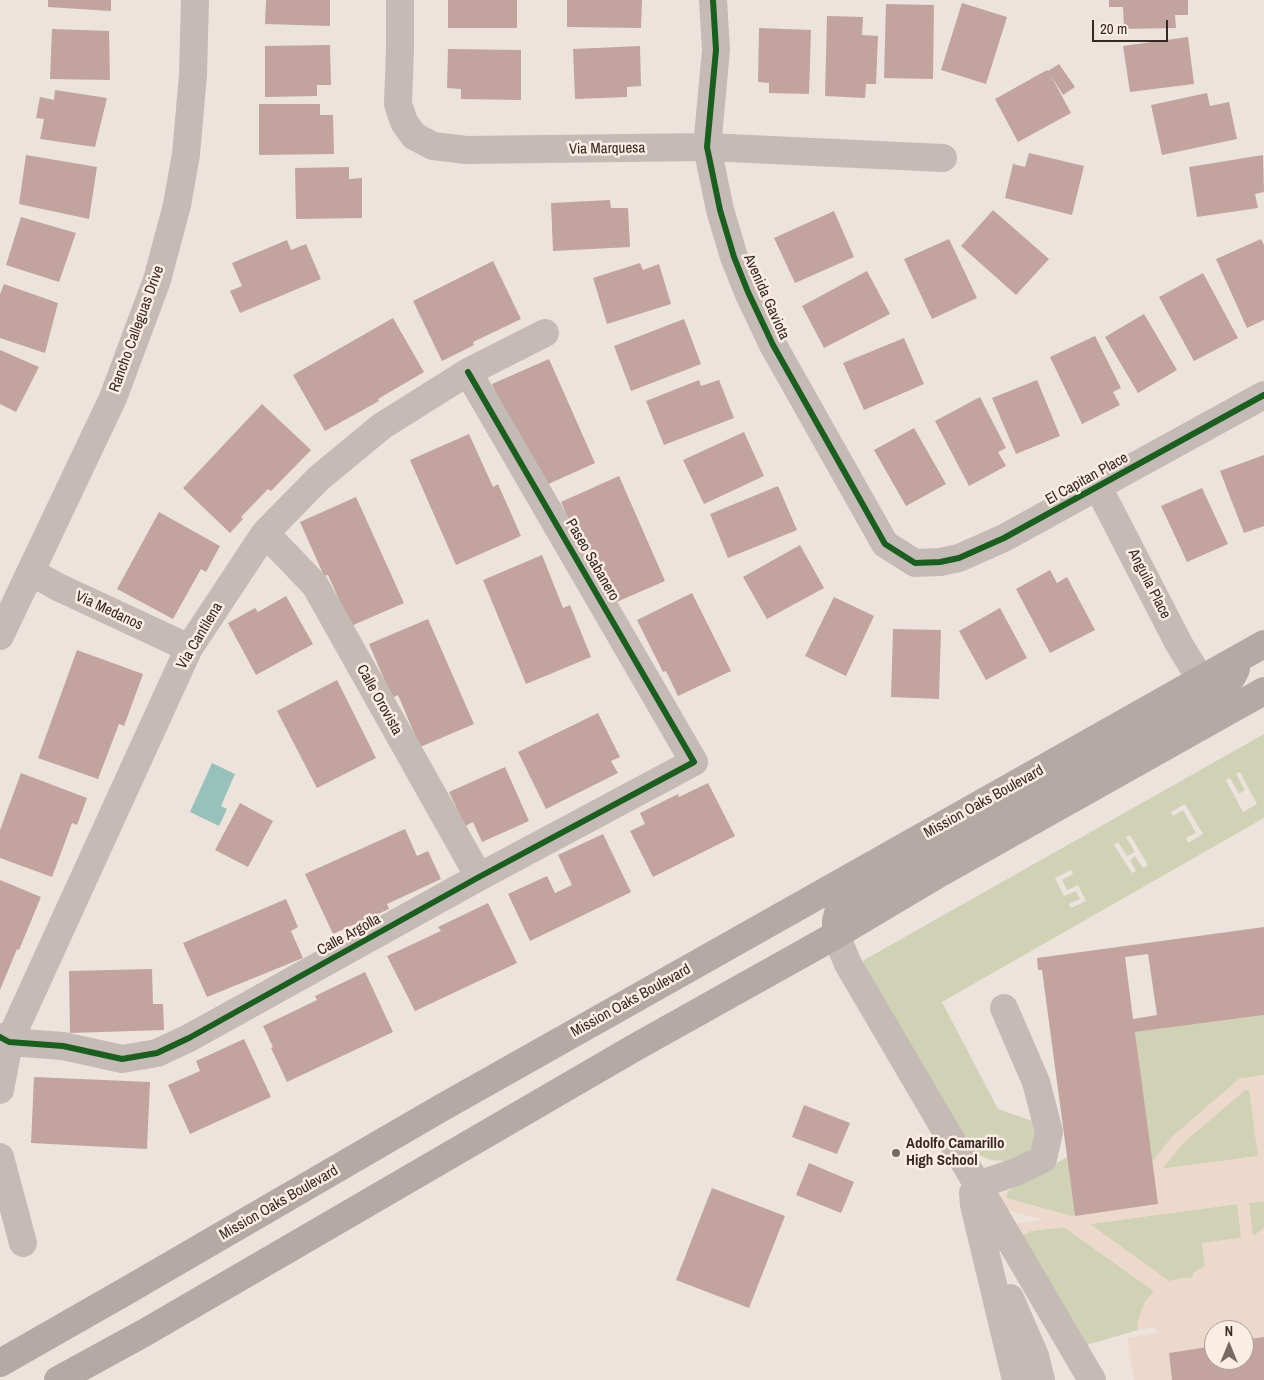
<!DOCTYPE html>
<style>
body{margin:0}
#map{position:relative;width:1264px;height:1380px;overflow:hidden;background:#ede3dd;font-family:"Archivo Narrow",sans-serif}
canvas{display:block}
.north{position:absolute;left:1204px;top:1320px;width:50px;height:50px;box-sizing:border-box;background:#faede3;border:1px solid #ac9e97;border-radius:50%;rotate:0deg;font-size:14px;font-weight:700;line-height:20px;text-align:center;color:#362825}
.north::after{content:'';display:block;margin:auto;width:18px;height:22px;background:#766965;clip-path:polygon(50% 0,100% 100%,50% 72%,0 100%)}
.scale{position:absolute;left:1092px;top:20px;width:76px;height:22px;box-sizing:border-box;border:2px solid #362825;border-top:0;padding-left:6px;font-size:15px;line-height:18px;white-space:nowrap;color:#362825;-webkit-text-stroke:4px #faede3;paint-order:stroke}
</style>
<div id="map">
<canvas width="1264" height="1380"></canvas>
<div class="north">N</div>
<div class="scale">20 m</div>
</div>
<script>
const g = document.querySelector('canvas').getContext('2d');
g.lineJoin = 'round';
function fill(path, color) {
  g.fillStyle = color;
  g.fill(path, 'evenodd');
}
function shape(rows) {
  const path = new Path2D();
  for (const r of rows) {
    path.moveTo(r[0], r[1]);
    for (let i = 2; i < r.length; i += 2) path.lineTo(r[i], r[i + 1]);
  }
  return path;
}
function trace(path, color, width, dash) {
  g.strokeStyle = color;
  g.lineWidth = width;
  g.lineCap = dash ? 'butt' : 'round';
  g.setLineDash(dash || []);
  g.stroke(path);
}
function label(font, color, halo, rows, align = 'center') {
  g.font = font + ' "Archivo Narrow",sans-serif';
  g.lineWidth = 5;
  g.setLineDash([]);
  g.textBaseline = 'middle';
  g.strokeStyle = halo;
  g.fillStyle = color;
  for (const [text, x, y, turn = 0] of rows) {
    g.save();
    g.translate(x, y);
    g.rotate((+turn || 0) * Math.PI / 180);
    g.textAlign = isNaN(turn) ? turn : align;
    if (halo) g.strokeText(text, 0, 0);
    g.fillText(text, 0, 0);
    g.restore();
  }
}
fill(shape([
 [1264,734,1264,818,942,1002,998,1109,1032,1121,1035,1130,1032,1147,1026,1154,1017,1159,1005,1161,991,1160,976,1154,971,1149,863,964,864,960],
 [1240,772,1257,804,1243,812,1226,780,1230,778,1239,794,1245,790,1236,774],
 [1185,804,1203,834,1188,843,1186,838,1196,833,1183,810,1173,816,1171,812],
 [1130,835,1148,865,1143,868,1135,856,1130,860,1136,871,1132,873,1114,845,1118,842,1127,856,1135,852,1126,837],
 [1071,870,1073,874,1062,880,1067,890,1078,885,1086,901,1071,908,1069,904,1080,899,1076,891,1064,896,1055,878],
 [1264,1015,1264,1075,1239,1079,1172,1137,1152,1162,1135,1032],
 [1250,1089,1258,1156,1161,1169,1183,1143,1245,1090],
 [1067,1157,1075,1216,1071,1216,1006,1198,1008,1191],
 [1264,1201,1264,1228,1253,1237,1249,1203],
 [1237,1204,1242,1238,1202,1243,1205,1266,1194,1273,1192,1278,1181,1278,1169,1282,1089,1224],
 [1064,1227,1154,1291,1145,1302,1139,1318,1138,1330,1083,1346,1018,1235,1030,1231]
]), '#d1d1b6');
fill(shape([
 [1264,1075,1264,1201,1249,1203,1253,1236,1264,1228,1264,1337,1244,1340,1244,1330,1214,1330,1214,1346,1169,1353,1172,1380,1134,1380,1127,1338,1157,1333,1156,1327,1138,1330,1137,1325,1142,1308,1154,1291,1064,1227,1030,1231,1027,1234,1018,1235,1012,1224,1043,1220,1000,1208,996,1198,1008,1191,1006,1198,1071,1216,1157,1205,1152,1162,1172,1137,1239,1079],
 [1249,1089,1258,1156,1162,1169,1183,1143,1245,1090],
 [1237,1204,1241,1238,1202,1243,1205,1266,1198,1270,1192,1278,1181,1278,1169,1281,1090,1224]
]), '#ecd9cb');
fill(shape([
 [212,763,235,774,221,806,227,809,219,826,190,812]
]), '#98c1bb');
fill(shape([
 [48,0,111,0,111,11,48,7],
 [266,0,330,0,330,26,265,24],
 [448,0,517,0,517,28,448,28],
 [567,0,642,0,641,28,567,27],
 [1109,0,1188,0,1188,15,1175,15,1176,28,1124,29,1123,7,1109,7],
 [962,3,1007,17,986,84,941,70],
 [886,4,934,5,933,79,884,78],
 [827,16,863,17,862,35,878,36,876,84,866,84,865,98,825,96],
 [759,28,811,30,809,94,769,93,769,83,758,82],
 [52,29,109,31,110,80,50,79],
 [1188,37,1194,84,1130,92,1123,46],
 [330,45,331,85,317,85,317,96,265,97,265,46],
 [640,46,641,86,627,87,627,97,575,99,573,49],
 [448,49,521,50,521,100,461,99,461,89,447,88],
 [1059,64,1075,87,1063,95,1050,74,1071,113,1018,142,995,99,1047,70,1048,71],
 [55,90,107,98,95,147,40,139,44,119,36,118,40,97,54,100],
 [1207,93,1210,106,1229,102,1237,139,1162,155,1151,105],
 [259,104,320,104,320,115,333,115,334,154,259,155],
 [1029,153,1084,166,1072,215,1005,198,1013,164,1025,167],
 [26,155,97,167,89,219,19,204],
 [1263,155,1264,192,1255,194,1258,208,1197,217,1189,167],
 [349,167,349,179,362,178,362,218,296,219,295,168],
 [610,200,611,208,628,208,630,247,553,251,551,203],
 [993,210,1049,259,1016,295,961,246],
 [834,211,854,257,795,283,774,238],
 [21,217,76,233,59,282,6,265],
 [949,239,977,298,932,319,904,259],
 [1261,239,1264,245,1264,320,1247,328,1216,259],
 [287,240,291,250,306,244,321,279,240,313,230,291,242,286,232,263],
 [493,261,521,319,473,342,474,345,442,361,413,301],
 [640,263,643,270,659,264,671,304,607,324,593,278],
 [867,271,890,314,824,348,802,306],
 [1203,273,1238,338,1194,361,1159,297],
 [4,284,58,303,45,353,0,338,0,294],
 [1144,314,1177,370,1138,393,1105,337],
 [393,318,424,372,378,399,379,401,325,431,293,375],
 [684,319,701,364,631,391,614,346],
 [1095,336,1121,388,1113,392,1120,405,1082,424,1050,357],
 [904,338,924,384,864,410,843,363],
 [0,350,39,367,16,412,0,404],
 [549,359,595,463,544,486,521,435,515,438,492,384],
 [699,380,701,386,719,380,734,418,664,445,646,401],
 [1037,380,1060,436,1016,454,992,398],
 [980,397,1006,448,998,452,1006,466,969,486,935,421],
 [262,404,311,450,271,491,268,489,241,517,243,519,230,533,183,488],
 [914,428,946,484,906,506,874,450],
 [744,432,764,476,704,504,683,460],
 [469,434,493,487,498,484,521,536,456,565,410,460],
 [1264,455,1264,526,1244,533,1220,471],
 [619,476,665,581,612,604,590,555,585,557,561,502],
 [778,486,797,530,728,558,710,514],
 [1202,488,1228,544,1187,562,1161,506],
 [356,497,404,603,351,626,328,575,324,576,300,522],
 [159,512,220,546,206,572,201,569,173,619,117,589],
 [800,545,824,588,767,619,743,577],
 [542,555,563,608,570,605,591,657,526,684,483,580],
 [1050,570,1057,583,1067,577,1095,630,1050,653,1016,589],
 [692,593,731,671,678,696,666,671,663,672,637,620],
 [286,596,313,644,256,675,228,623,255,608,258,612],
 [834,597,874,616,846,676,805,656],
 [1000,608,1027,658,986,680,959,631],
 [428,619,474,724,420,747,398,695,392,698,369,644],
 [893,629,941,630,939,699,891,697],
 [77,650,143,674,124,726,119,724,98,779,38,758],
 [337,680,376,758,317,788,277,711],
 [598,713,620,757,611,761,618,773,546,809,518,752],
 [505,767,529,821,482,842,473,822,465,826,449,792],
 [21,773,87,798,77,825,72,823,52,877,0,858,0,830],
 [708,783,735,836,653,877,630,831,645,824,640,813,678,794,679,797],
 [240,803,273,821,248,867,215,850],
 [405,829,417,856,428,851,441,879,387,904,389,909,333,934,305,874],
 [603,834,631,892,530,941,508,894,547,876,555,893,572,885,558,855],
 [0,880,41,897,19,950,17,949,0,990],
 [286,899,298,927,291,931,303,958,207,997,183,943],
 [488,903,517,963,415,1011,387,956,441,931,438,927],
 [1264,927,1264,1015,1135,1032,1158,1204,1075,1216,1042,970,1038,970,1037,958],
 [1148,954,1157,1015,1133,1019,1125,957],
 [152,969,153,1004,163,1004,164,1030,70,1033,69,971],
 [365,972,393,1032,287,1082,271,1048,273,1047,263,1026,317,1000,315,996],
 [244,1039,271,1097,190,1134,168,1085,200,1071,196,1061],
 [34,1077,150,1082,147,1149,31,1143],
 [804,1105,850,1123,837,1154,792,1137],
 [809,1163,854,1182,841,1213,796,1195],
 [712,1188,785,1216,749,1308,676,1280],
 [1264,1337,1264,1380,1172,1380,1169,1353,1214,1346,1214,1360,1244,1360,1244,1340]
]), '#c2a39e');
trace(shape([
 [400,0,400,49,398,104,404,122,414,136,433,146,466,150,707,147,943,158],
 [713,0,716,50,707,147,720,210,734,257,748,292,773,345,885,544,915,563,940,562,959,558,1004,538,1264,395],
 [1098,487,1179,644,1201,680],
 [265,533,315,585,479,877],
 [31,572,58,587,189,648],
 [0,636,113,398,157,280,177,205,186,154,193,75,195,0],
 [836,935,848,964,1092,1380],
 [1004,1008,1036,1082,1049,1132,1043,1159,1016,1172,978,1185,973,1193,974,1205,1016,1380],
 [0,1037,9,1042,63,1046,122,1059,157,1053,189,1038,479,877,694,762,468,372],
 [0,1090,9,1042,189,648,265,533,319,478,382,426,468,372,545,333],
 [0,1157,23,1243],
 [1010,1298,1035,1356,1041,1380]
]), '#c5bbb6', 28);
trace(shape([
 [836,935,836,921,838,913,841,908,850,900,1207,700,1232,677,1236,669],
 [0,1363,128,1290,443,1107,1264,644],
 [58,1380,144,1333,634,1048,836,935,940,873,1264,691]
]), '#b3aaa6', 28);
trace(shape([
 [713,0,716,50,707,147,720,210,734,257,748,292,773,345,885,544,915,563,940,562,959,558,1004,538,1264,395],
 [0,1037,9,1042,63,1046,122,1059,157,1053,189,1038,479,877,694,762,468,372]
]), '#1b5e20', 6);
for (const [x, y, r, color] of [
 [896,1153,5,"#766965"]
]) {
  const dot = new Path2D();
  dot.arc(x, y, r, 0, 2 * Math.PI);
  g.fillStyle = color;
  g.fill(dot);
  trace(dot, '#faede3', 2);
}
label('15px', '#362825', '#faede3', [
 ["Via Marquesa",607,149,-1],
 ["Avenida Gaviota",766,297,66],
 ["Rancho Calleguas Drive",137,329,-70],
 ["El Capitan Place",1087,479,-29],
 ["Paseo Sabanero",592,560,60],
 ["Anguila Place",1149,584,63],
 ["Via Medanos",109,611,25],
 ["Via Cantilena",200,636,-59],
 ["Calle Orovista",379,700,61],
 ["Mission Oaks Boulevard",984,802,-29],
 ["Calle Argolla",349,935,-29],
 ["Mission Oaks Boulevard",631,1001,-29],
 ["Mission Oaks Boulevard",279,1203,-30]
]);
label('bold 15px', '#362825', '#faede3', [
 ["Adolfo Camarillo",906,1144],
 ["High School",906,1161]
], 'left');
</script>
